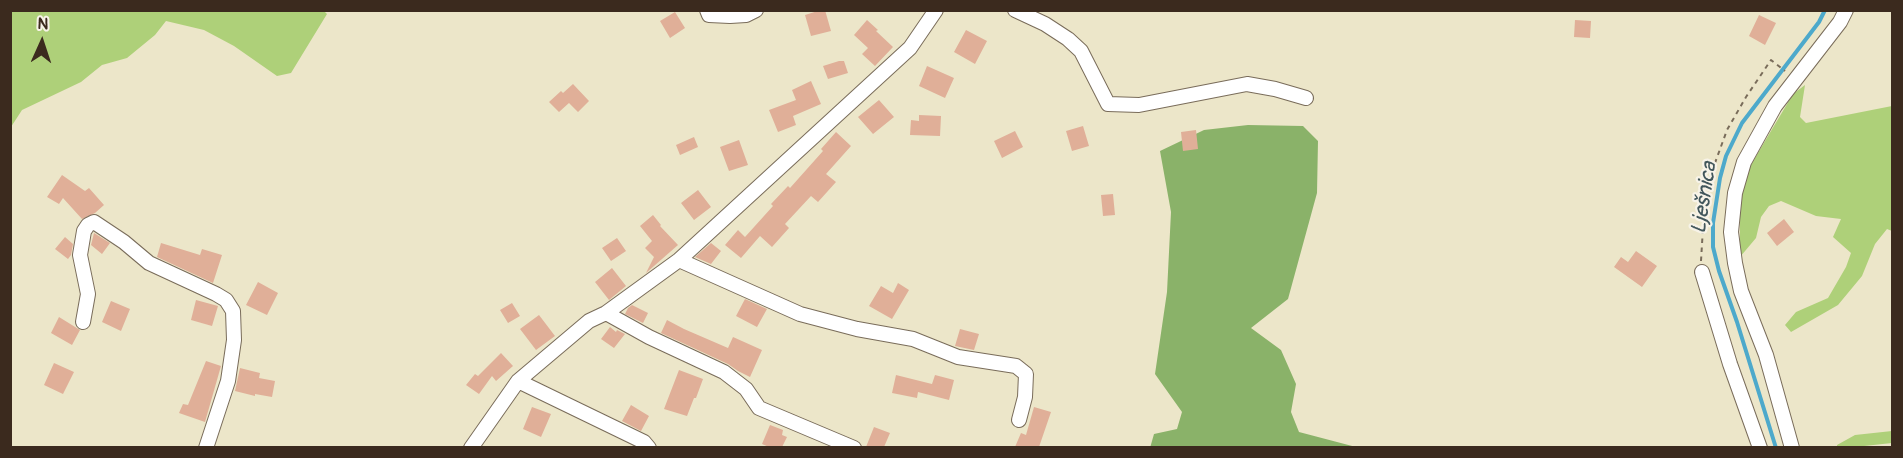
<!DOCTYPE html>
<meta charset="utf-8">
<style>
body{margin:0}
#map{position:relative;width:1903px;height:458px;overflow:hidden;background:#ece6c9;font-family:Pangolin,sans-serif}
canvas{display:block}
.frame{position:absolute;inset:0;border:12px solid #3b2a1e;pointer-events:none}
.north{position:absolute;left:12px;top:12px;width:60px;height:60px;-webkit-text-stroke:4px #f7f3e8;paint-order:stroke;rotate:3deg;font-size:16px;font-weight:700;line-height:24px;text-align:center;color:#3b2a1e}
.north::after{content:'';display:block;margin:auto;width:21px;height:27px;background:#3b2a1e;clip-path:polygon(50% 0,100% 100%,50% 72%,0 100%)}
</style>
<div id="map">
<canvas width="1903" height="458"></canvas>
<div class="frame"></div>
<div class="north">N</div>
</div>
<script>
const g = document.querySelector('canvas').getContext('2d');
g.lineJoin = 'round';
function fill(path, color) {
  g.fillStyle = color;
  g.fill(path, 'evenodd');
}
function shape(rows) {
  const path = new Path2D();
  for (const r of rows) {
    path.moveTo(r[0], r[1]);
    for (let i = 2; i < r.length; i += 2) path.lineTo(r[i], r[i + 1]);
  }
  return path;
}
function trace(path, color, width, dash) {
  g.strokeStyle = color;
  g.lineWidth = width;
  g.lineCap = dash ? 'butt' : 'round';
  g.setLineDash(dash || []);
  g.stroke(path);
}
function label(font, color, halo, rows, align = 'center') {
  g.font = font + ' Pangolin,sans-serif';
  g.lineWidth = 4.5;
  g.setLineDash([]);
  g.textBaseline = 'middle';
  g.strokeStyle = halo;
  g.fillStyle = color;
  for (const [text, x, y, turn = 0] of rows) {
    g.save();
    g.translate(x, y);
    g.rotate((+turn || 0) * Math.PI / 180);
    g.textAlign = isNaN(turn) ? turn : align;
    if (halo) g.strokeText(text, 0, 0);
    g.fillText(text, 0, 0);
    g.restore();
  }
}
fill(shape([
 [324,11,327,14,291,73,277,76,234,46,204,30,166,21,155,35,127,58,102,65,81,82,22,110,11,127,11,11],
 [1805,85,1800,117,1806,123,1892,106,1892,231,1887,229,1875,244,1862,276,1838,305,1791,332,1785,325,1796,312,1828,298,1846,267,1851,253,1833,237,1841,219,1816,216,1781,201,1769,206,1761,217,1756,238,1740,257,1740,204,1746,173,1793,94],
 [1892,431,1892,443,1855,447,1837,447,1837,445,1855,435]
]), '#aed079');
fill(shape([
 [1248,125,1303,126,1318,141,1317,193,1288,299,1251,328,1281,350,1296,384,1291,412,1299,432,1356,447,1150,448,1154,434,1177,429,1182,412,1155,374,1167,292,1171,212,1160,151,1204,130]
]), '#8ab269');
trace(shape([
 [1776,448,1737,322,1719,271,1713,247,1713,223,1720,178,1726,156,1742,123,1819,22,1825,10]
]), '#4da9cb', 4);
fill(shape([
 [821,10,825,10,831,31,811,36,805,15],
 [675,12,685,28,670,38,660,21],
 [1759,15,1776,23,1765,45,1749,36],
 [867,20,878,30,876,31,893,47,875,66,862,54,868,48,854,35],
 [1575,20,1591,21,1590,38,1574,37],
 [966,30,987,41,975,64,954,52],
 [839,61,844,61,848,73,828,79,823,66],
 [927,66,954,78,945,98,919,86],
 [811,81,821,104,793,116,796,125,778,132,769,110,796,100,792,90],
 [573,84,589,101,578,112,569,103,559,112,549,102,561,91,563,93],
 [879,100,894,117,873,134,858,117],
 [919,115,941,116,940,136,910,135,911,120,919,121],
 [1083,126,1089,146,1072,151,1066,131],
 [1196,130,1198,149,1183,151,1181,132],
 [1015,131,1023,147,1002,158,994,141],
 [836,132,851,146,826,174,836,182,818,202,811,196,785,224,789,228,772,247,760,236,741,258,725,245,738,230,745,237,773,206,771,204,788,186,790,188,823,151,821,149],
 [694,137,698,147,680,155,676,145],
 [739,140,748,165,729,171,720,147],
 [62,175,85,191,89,188,104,205,95,213,82,219,63,198,59,204,47,197],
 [698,190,711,207,694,220,681,203],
 [1113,194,1115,215,1103,216,1101,195],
 [653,215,661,225,660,226,678,245,646,273,654,257,645,248,652,241,640,226],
 [1784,219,1794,232,1777,246,1767,233],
 [94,233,110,243,102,254,91,245],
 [65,237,73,244,71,255,68,259,55,249],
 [617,238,626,251,611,261,602,248],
 [161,243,200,255,202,249,222,255,213,283,157,257],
 [711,243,721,251,711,264,695,257],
 [1636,251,1657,266,1642,287,1614,267,1621,257,1628,262],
 [612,268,626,286,609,300,595,282],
 [258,282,278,293,267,315,246,305],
 [898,283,909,290,892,319,869,306,881,286,893,293],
 [745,299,767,309,757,327,736,316],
 [196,300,218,306,212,326,191,320],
 [111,301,130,309,121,331,102,322],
 [512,303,520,316,508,323,500,310],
 [632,305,648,313,643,323,625,314,628,308],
 [539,315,555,336,536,350,520,329],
 [59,317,80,330,72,345,51,333],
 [667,320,684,329,728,348,733,337,762,350,750,377,738,371,728,364,661,333],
 [610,327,616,332,617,330,625,334,614,348,601,339],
 [960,329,979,334,974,350,955,346],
 [501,353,513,366,496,381,492,376,479,394,466,385,475,374,478,376],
 [206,361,221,366,205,422,179,413,183,404,188,405],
 [54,363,74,372,63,394,44,385],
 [240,368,260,373,259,378,275,381,272,397,255,394,255,396,235,391],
 [679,370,703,379,696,398,694,398,687,416,664,409],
 [896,375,932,384,935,375,954,380,949,400,918,392,917,398,892,393],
 [631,405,649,416,641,431,622,421],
 [532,407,551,414,541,437,523,429],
 [1034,407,1051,412,1039,447,1015,447,1021,433,1026,435],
 [770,425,783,430,782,435,787,437,782,447,769,447,762,444],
 [874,427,890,433,884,447,866,447]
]), '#e0af98');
const minor = shape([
 [707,10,709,15,730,16,746,15,756,10],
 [1015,10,1045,24,1068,39,1081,51,1108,104,1139,105,1247,84,1275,89,1306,98],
 [679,260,800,314,857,329,913,339,958,357,1016,366,1026,374,1025,397,1019,420],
 [1702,272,1730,364,1760,448],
 [606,313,649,337,724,372,746,389,759,408,854,448],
 [83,322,88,294,80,255,84,231,88,225,94,222,124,242,149,263,216,294,226,300,233,311,234,340,228,381,206,448],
 [518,381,644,442,649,448],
 [471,448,518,381,589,321,606,313,679,260,910,48,936,10],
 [1792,448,1766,355,1741,291,1735,263,1731,232,1735,193,1744,162,1775,106,1840,22,1846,10]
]);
trace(minor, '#796c5a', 16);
trace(shape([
 [1701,261,1704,211,1711,174,1727,130,1746,97,1771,60,1785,71]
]), '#796c5a', 2, [4.5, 4.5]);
trace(minor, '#fff', 14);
label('italic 21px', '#41565b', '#f7f3e8', [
 ["Lješnica",1705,198,-81]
]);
</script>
